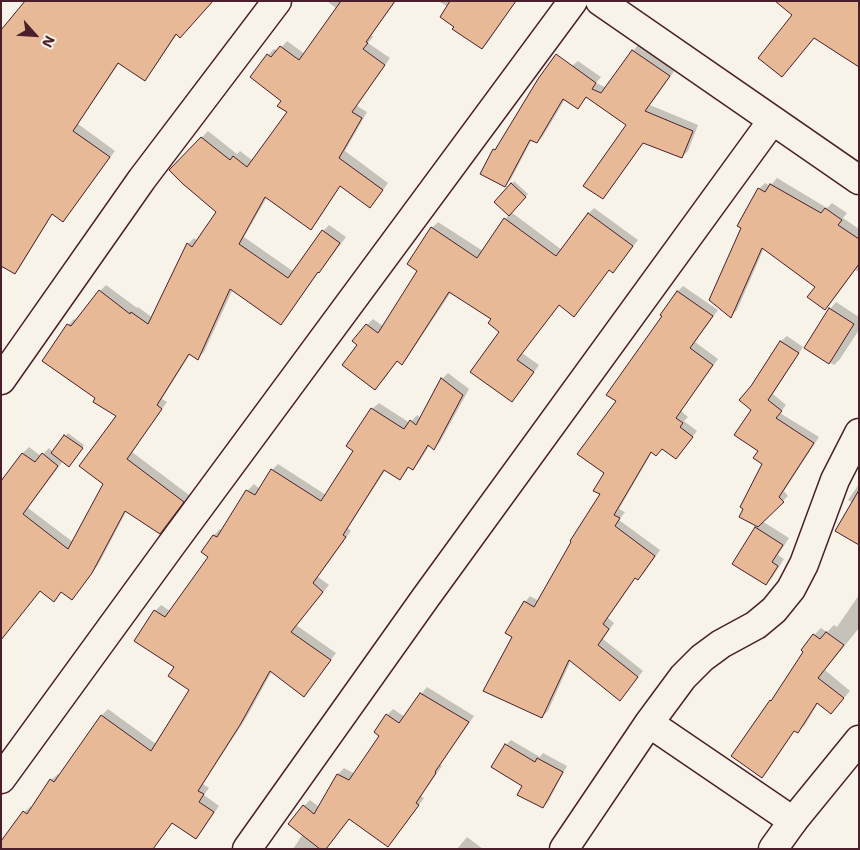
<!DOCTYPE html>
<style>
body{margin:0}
#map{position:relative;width:860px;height:850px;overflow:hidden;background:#f7f3e8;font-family:"Shantell Sans",sans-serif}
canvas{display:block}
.frame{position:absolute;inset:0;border:2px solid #4a1f2b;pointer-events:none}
.north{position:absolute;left:10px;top:10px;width:50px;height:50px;-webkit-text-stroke:4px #f7f3e8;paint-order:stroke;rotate:116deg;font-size:14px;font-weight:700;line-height:20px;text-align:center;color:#4a1f2b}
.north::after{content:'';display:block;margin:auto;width:18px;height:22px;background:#4a1f2b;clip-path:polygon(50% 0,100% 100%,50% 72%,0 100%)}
</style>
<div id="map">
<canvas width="860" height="850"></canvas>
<div class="frame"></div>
<div class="north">N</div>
</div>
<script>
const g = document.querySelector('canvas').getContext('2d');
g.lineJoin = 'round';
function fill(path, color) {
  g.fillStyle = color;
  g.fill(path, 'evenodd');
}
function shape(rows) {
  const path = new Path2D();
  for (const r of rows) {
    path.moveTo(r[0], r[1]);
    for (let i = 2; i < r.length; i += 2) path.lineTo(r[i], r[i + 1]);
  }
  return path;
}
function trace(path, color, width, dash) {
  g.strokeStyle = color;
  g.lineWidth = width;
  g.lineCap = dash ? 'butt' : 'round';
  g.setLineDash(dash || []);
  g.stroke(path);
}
fill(shape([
 [24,1,209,1,177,34,150,74,144,80,119,63,78,124,115,151,68,215,53,213,20,267,15,273,4,266,1,270,1,46,26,2],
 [327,1,396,1,371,35,373,37,368,43,390,58,357,106,367,112,345,151,388,183,376,200,370,206,341,185,317,222,311,228,267,197,244,237,294,272,323,231,329,225,346,237,325,265,319,271,287,317,281,323,233,289,204,352,198,358,190,354,162,399,167,402,132,452,189,495,166,526,160,532,127,510,98,565,78,592,62,591,54,600,40,590,1,640,1,483,23,453,29,447,41,456,49,448,53,452,68,433,84,445,71,462,63,461,28,508,73,542,104,484,118,416,97,397,68,325,74,319,77,321,100,291,106,285,137,308,138,307,153,318,188,244,194,238,198,241,218,212,171,170,208,131,237,154,240,151,253,161,288,112,283,101,268,55,274,49,278,51,287,41,305,54,337,9],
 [438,1,516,1,488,42,482,48,455,27,448,7],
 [638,45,675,70,650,105,698,125,688,151,682,157,644,142,608,192,603,198,628,124,587,96,578,108,565,99,543,136,537,142,532,139,511,179,505,185,494,150,572,66,578,61,601,77,596,83,607,88,633,51],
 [777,178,827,208,832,203,847,213,843,218,859,229,859,272,855,270,831,303,825,309,817,286,764,248,737,310,731,316,759,189,765,183,770,186],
 [514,181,528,194,511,212,562,250,588,214,594,208,638,240,619,265,613,271,610,269,580,309,574,315,560,304,522,353,539,365,518,395,512,401,501,332,492,319,451,292,408,357,402,363,398,360,381,383,375,389,359,345,367,325,373,319,384,327,419,271,432,228,438,222,483,251,505,219,510,214,496,202],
 [683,286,718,310,695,342,718,359,681,411,688,417,684,421,697,431,681,452,662,448,652,452,619,509,625,512,619,520,660,550,644,573,638,578,636,577,608,618,614,623,603,639,643,671,625,693,571,660,548,711,542,717,513,637,525,602,530,596,539,601,601,494,617,401,664,316,662,314,678,291],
 [836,302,859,317,859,330,840,359,834,365,806,347,830,309],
 [787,336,803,347,773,394,786,405,780,413,819,437,784,491,788,496,762,521,789,538,778,555,784,559,772,578,766,584,756,528,758,526,764,463,759,450,753,409,752,386,781,341],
 [448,373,469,389,440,442,434,448,430,445,419,462,413,468,409,466,406,472,400,478,386,469,348,528,351,531,318,577,329,585,296,625,336,653,310,689,304,695,272,671,246,718,203,784,209,788,204,795,219,806,202,831,196,837,173,822,153,849,2,849,24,812,31,806,32,808,51,780,58,774,60,776,102,715,108,709,156,744,191,689,175,666,155,611,161,605,170,611,210,556,203,551,214,535,220,529,222,531,247,491,254,484,260,489,272,470,278,464,326,495,355,451,348,446,372,409,379,403,410,423,417,415,421,418,442,379],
 [859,484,859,544,853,503,848,500],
 [859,595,859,628,825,670,850,691,838,705,818,703,805,725,797,732,795,730,769,769,762,776,732,756,771,701,776,695,814,635,821,628,827,632,834,625,837,627],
 [427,687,474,716,440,765,442,766,421,796,424,798,394,839,388,845,350,818,326,849,293,849,303,834,304,806,310,800,319,807,338,774,344,768,355,774,381,736,387,715,393,709,405,717,421,694],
 [511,740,540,757,543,753,567,766,548,802,543,807,524,785,506,745],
 [467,837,483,849,457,849]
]), '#0003');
const building = shape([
 [25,1,213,1,180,38,176,34,145,81,118,63,73,131,110,157,63,222,52,214,15,274,1,266,1,30,25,1],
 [341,1,395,1,366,42,368,43,363,49,385,65,352,112,362,118,339,158,383,190,370,208,340,186,311,230,265,197,239,244,288,278,322,230,340,243,319,273,318,272,281,325,230,289,198,360,189,354,157,405,162,409,127,459,184,502,160,534,125,511,92,573,72,600,61,592,54,602,40,591,1,640,1,481,22,453,35,462,42,453,58,466,23,514,68,549,103,484,79,466,116,416,93,402,95,398,42,361,67,324,71,326,99,290,130,314,131,312,148,324,187,243,192,247,216,212,183,184,169,170,201,137,230,160,233,156,247,167,287,112,277,106,281,101,250,77,267,54,271,57,280,46,299,60,341,1],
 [450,1,516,1,482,49,452,29,454,27,440,17,450,1],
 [775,1,859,1,859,67,814,38,782,77,758,58,792,15,775,1],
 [632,50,670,76,645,111,693,131,682,158,643,143,603,199,583,186,626,125,586,97,578,109,563,99,537,143,530,140,505,187,480,174,493,149,495,150,538,79,556,54,596,83,592,89,601,93,632,50],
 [511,183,526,197,509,216,494,202,511,183],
 [770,184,821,213,825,208,842,220,838,225,859,239,859,264,825,310,807,297,815,287,762,248,731,318,709,300,741,228,737,226,758,188,765,192,770,184],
 [588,213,633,246,613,273,609,270,574,317,559,305,517,360,534,372,512,402,470,372,499,332,488,323,491,319,449,292,402,365,397,361,375,390,342,365,357,345,352,341,366,324,378,333,417,271,407,264,431,227,477,258,504,218,556,256,588,213],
 [677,291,713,316,690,348,713,365,676,418,683,423,680,427,693,437,676,459,662,449,656,456,651,452,614,515,620,518,615,526,655,556,638,580,635,578,603,624,609,629,598,645,638,677,620,701,569,660,542,718,483,691,512,637,505,633,524,601,534,607,571,542,570,541,600,494,593,491,604,473,577,454,616,401,606,395,662,316,660,315,677,291],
 [829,308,854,324,829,364,804,348,829,308],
 [780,341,799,353,768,400,782,411,776,418,814,443,779,497,784,502,758,527,739,517,743,509,740,507,762,464,753,458,758,451,734,435,751,410,739,400,751,386,780,341],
 [441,378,463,395,434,450,428,445,413,470,408,467,400,480,384,470,343,535,346,537,313,583,323,592,291,632,331,660,304,697,270,671,240,725,198,791,204,794,199,802,214,812,196,839,172,823,153,849,1,849,1,841,23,811,27,814,50,779,54,782,101,715,151,751,189,690,168,676,174,667,134,641,154,610,165,617,208,557,201,552,213,535,217,537,246,490,255,495,271,469,321,501,353,451,346,446,371,408,404,429,410,420,416,425,441,378],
 [64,435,83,448,69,467,51,453,64,435],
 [859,490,859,545,835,531,859,490],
 [755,527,783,545,772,562,778,566,766,585,732,564,755,527],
 [826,632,844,645,818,678,844,698,831,714,817,703,798,733,794,731,762,778,731,756,770,700,771,701,803,652,801,650,813,634,820,639,826,632],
 [420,693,469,722,435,772,436,773,416,803,419,805,388,847,349,819,326,849,320,849,288,824,303,805,314,814,337,774,349,780,379,736,374,732,386,714,399,723,420,693],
 [505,744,535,762,537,758,563,772,543,808,517,795,522,786,491,767,505,744]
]);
fill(building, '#e7b997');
trace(building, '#4a1f2b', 1);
const minor = shape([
 [600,1,859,180],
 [1,380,142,179,277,1],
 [649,723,793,821],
 [1,779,172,544,573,1],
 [247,849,426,597,772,121],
 [564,849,649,723,683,677,702,658,721,644,756,625,774,610,791,589,804,564,835,480,859,433]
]);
const tertiary = shape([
 [773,849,793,821,859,740]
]);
trace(minor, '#4a1f2b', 31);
trace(tertiary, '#4a1f2b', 31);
trace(minor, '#f7f3e8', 28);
trace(tertiary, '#f7f3e8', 28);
</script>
